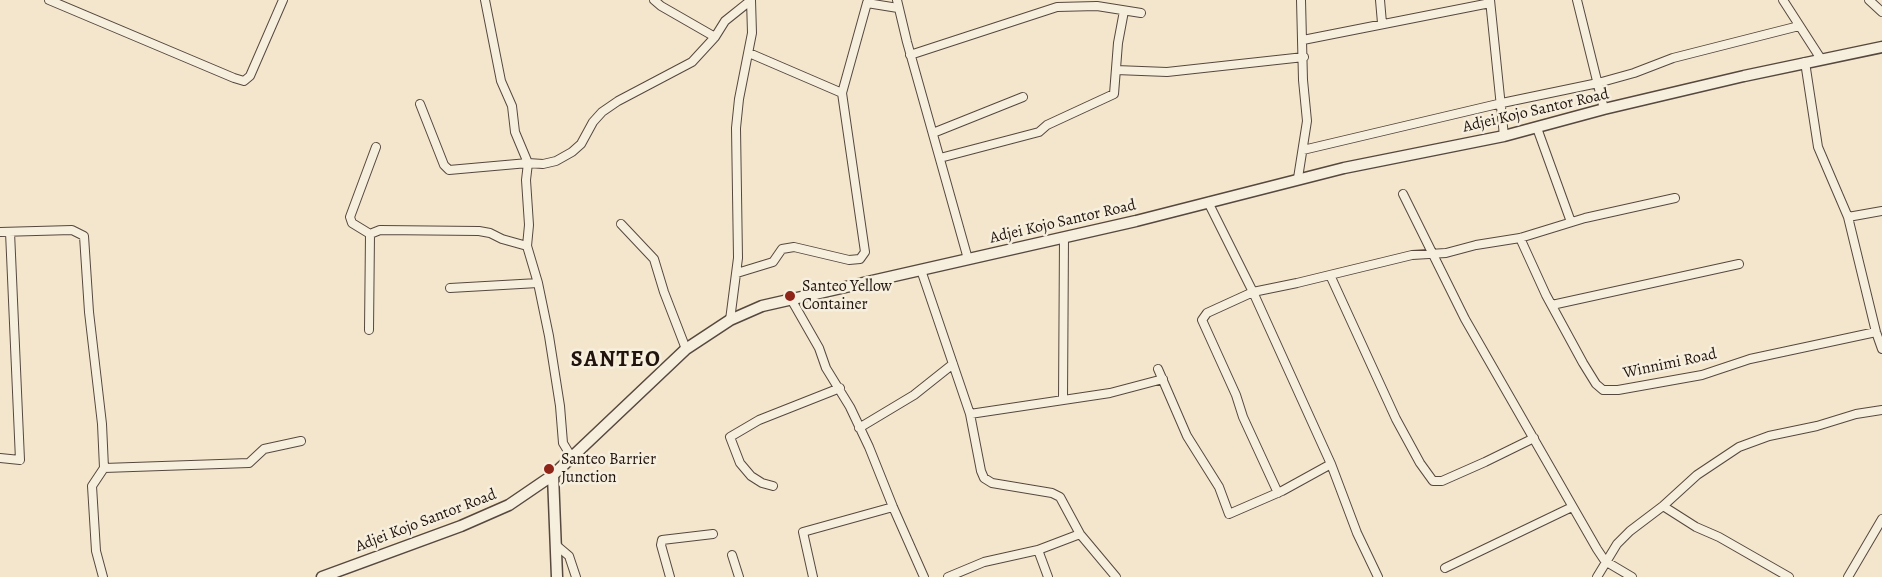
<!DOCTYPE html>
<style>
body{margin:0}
canvas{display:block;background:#f3e6cc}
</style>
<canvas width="1882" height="577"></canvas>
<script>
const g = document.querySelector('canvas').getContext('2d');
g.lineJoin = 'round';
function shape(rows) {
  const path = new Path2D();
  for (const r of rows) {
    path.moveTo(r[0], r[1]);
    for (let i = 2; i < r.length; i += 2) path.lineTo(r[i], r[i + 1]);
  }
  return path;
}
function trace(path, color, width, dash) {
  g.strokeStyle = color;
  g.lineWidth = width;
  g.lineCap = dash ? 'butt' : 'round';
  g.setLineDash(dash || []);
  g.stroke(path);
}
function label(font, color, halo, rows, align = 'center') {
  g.font = font + ' Alegreya,serif';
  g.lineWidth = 5;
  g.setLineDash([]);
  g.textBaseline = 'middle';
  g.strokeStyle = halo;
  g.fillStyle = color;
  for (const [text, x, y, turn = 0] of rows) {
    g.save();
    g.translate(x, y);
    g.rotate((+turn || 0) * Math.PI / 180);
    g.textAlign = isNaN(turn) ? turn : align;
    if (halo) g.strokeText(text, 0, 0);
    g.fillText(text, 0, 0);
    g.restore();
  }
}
const minor = shape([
 [49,0,234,78,244,81,250,76,283,0],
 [485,0,501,81,512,106,515,132,528,163,526,180,529,225,527,246,538,283,549,336,560,406,563,443,572,458],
 [654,0,661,6,715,37],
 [897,0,907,42,968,259],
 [1380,0,1382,23],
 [1490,0,1504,136],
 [1577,0,1604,109],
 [1783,0,1821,59],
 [1869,0,1882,12],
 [1303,40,1490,3],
 [749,53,842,93],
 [910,55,1057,7,1097,6,1141,13],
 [1805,62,1818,147,1848,217,1876,332,1882,349],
 [1116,70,1167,72,1304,57],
 [420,104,444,165,449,170,528,163,543,164,556,161,572,152,581,144,593,122,602,112,618,101,692,62,715,37,725,21,750,1],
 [1537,128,1571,222],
 [933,133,1023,97],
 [1303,150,1502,103,1598,83,1634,73,1673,58,1799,26],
 [940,158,1039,132,1047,125,1114,94,1118,43,1124,11],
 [1298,178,1307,121,1303,80,1301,0],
 [1403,194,1465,319,1597,549,1605,561,1632,577],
 [1208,202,1253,292,1331,464,1357,533,1378,577],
 [1848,217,1882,211],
 [621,224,654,259,664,292,686,349],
 [0,232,72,230,84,236,89,312,102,424,104,468,92,486,96,551,103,577],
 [370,234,352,223,350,217,376,147],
 [1520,238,1546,295,1583,363,1596,384,1603,390,1618,390,1702,375,1750,359,1876,332],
 [921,270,970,414,981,471,984,478,992,483,1052,493,1060,497,1080,534,1116,577],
 [737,273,773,262,782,249,794,247,849,260,860,259,865,252,842,93,867,3,898,8],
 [1330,275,1396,419,1420,463,1433,481,1442,481,1485,462,1534,438],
 [450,288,538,283],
 [791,299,819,348,826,368,850,407,869,447,893,507,924,577],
 [1552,305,1739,264],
 [730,320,738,258,736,128,739,99,752,33,751,0],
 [369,330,370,234,380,230,479,231,490,233,502,239,527,246],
 [1158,369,1187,436,1219,487,1229,514,1282,491,1331,464],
 [1063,400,1064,237],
 [970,414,1110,393,1163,379],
 [859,428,914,395,953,364],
 [0,458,20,460,10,232],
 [104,468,249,463,264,449,301,441],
 [773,486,762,483,751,476,740,463,730,437,759,420,840,388],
 [1278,493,1243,417,1236,395,1202,320,1207,313,1253,292,1297,283,1412,255,1446,253,1476,245,1520,238,1585,218,1675,198],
 [1663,506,1696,527,1719,537,1789,577],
 [556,545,569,556,576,577],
 [1038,550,1048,577],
 [732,555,739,577],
 [1445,568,1572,507],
 [670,577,661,545,662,540,713,534],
 [813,577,803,532,893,507],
 [948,577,984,562,1038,550,1080,534],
 [1597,577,1617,544,1630,531,1663,506,1697,475,1739,447,1769,436,1817,426,1856,414,1882,410],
 [1848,577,1882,519]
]);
const tertiary = shape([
 [553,475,557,577],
 [322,577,461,526,509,505,553,475,686,349,730,320,762,306,1136,221,1344,168,1504,136,1604,109,1744,76,1882,47]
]);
trace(minor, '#56483e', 10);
trace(tertiary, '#56483e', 13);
trace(minor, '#f7efde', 8);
trace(tertiary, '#f7efde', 10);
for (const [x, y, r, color] of [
 [790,296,6,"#8f2418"],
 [549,469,6,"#8f2418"]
]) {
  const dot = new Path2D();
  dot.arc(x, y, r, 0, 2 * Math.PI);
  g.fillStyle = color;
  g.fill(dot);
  trace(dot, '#f7efde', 2);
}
label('16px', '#21140e', '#f7efde', [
 ["Adjei Kojo Santor Road",1536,111,-13],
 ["Adjei Kojo Santor Road",1063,222,-13],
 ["Winnimi Road",1670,364,-12],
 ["Adjei Kojo Santor Road",426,521,-21]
]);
label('16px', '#21140e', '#f7efde', [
 ["Santeo Yellow",802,287],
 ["Container",802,305],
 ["Santeo Barrier",561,460],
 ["Junction",561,478]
], 'left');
g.letterSpacing = '1.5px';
label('bold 22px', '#21140e', '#f7efde', [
 ["SANTEO",616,361]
]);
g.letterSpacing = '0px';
</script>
